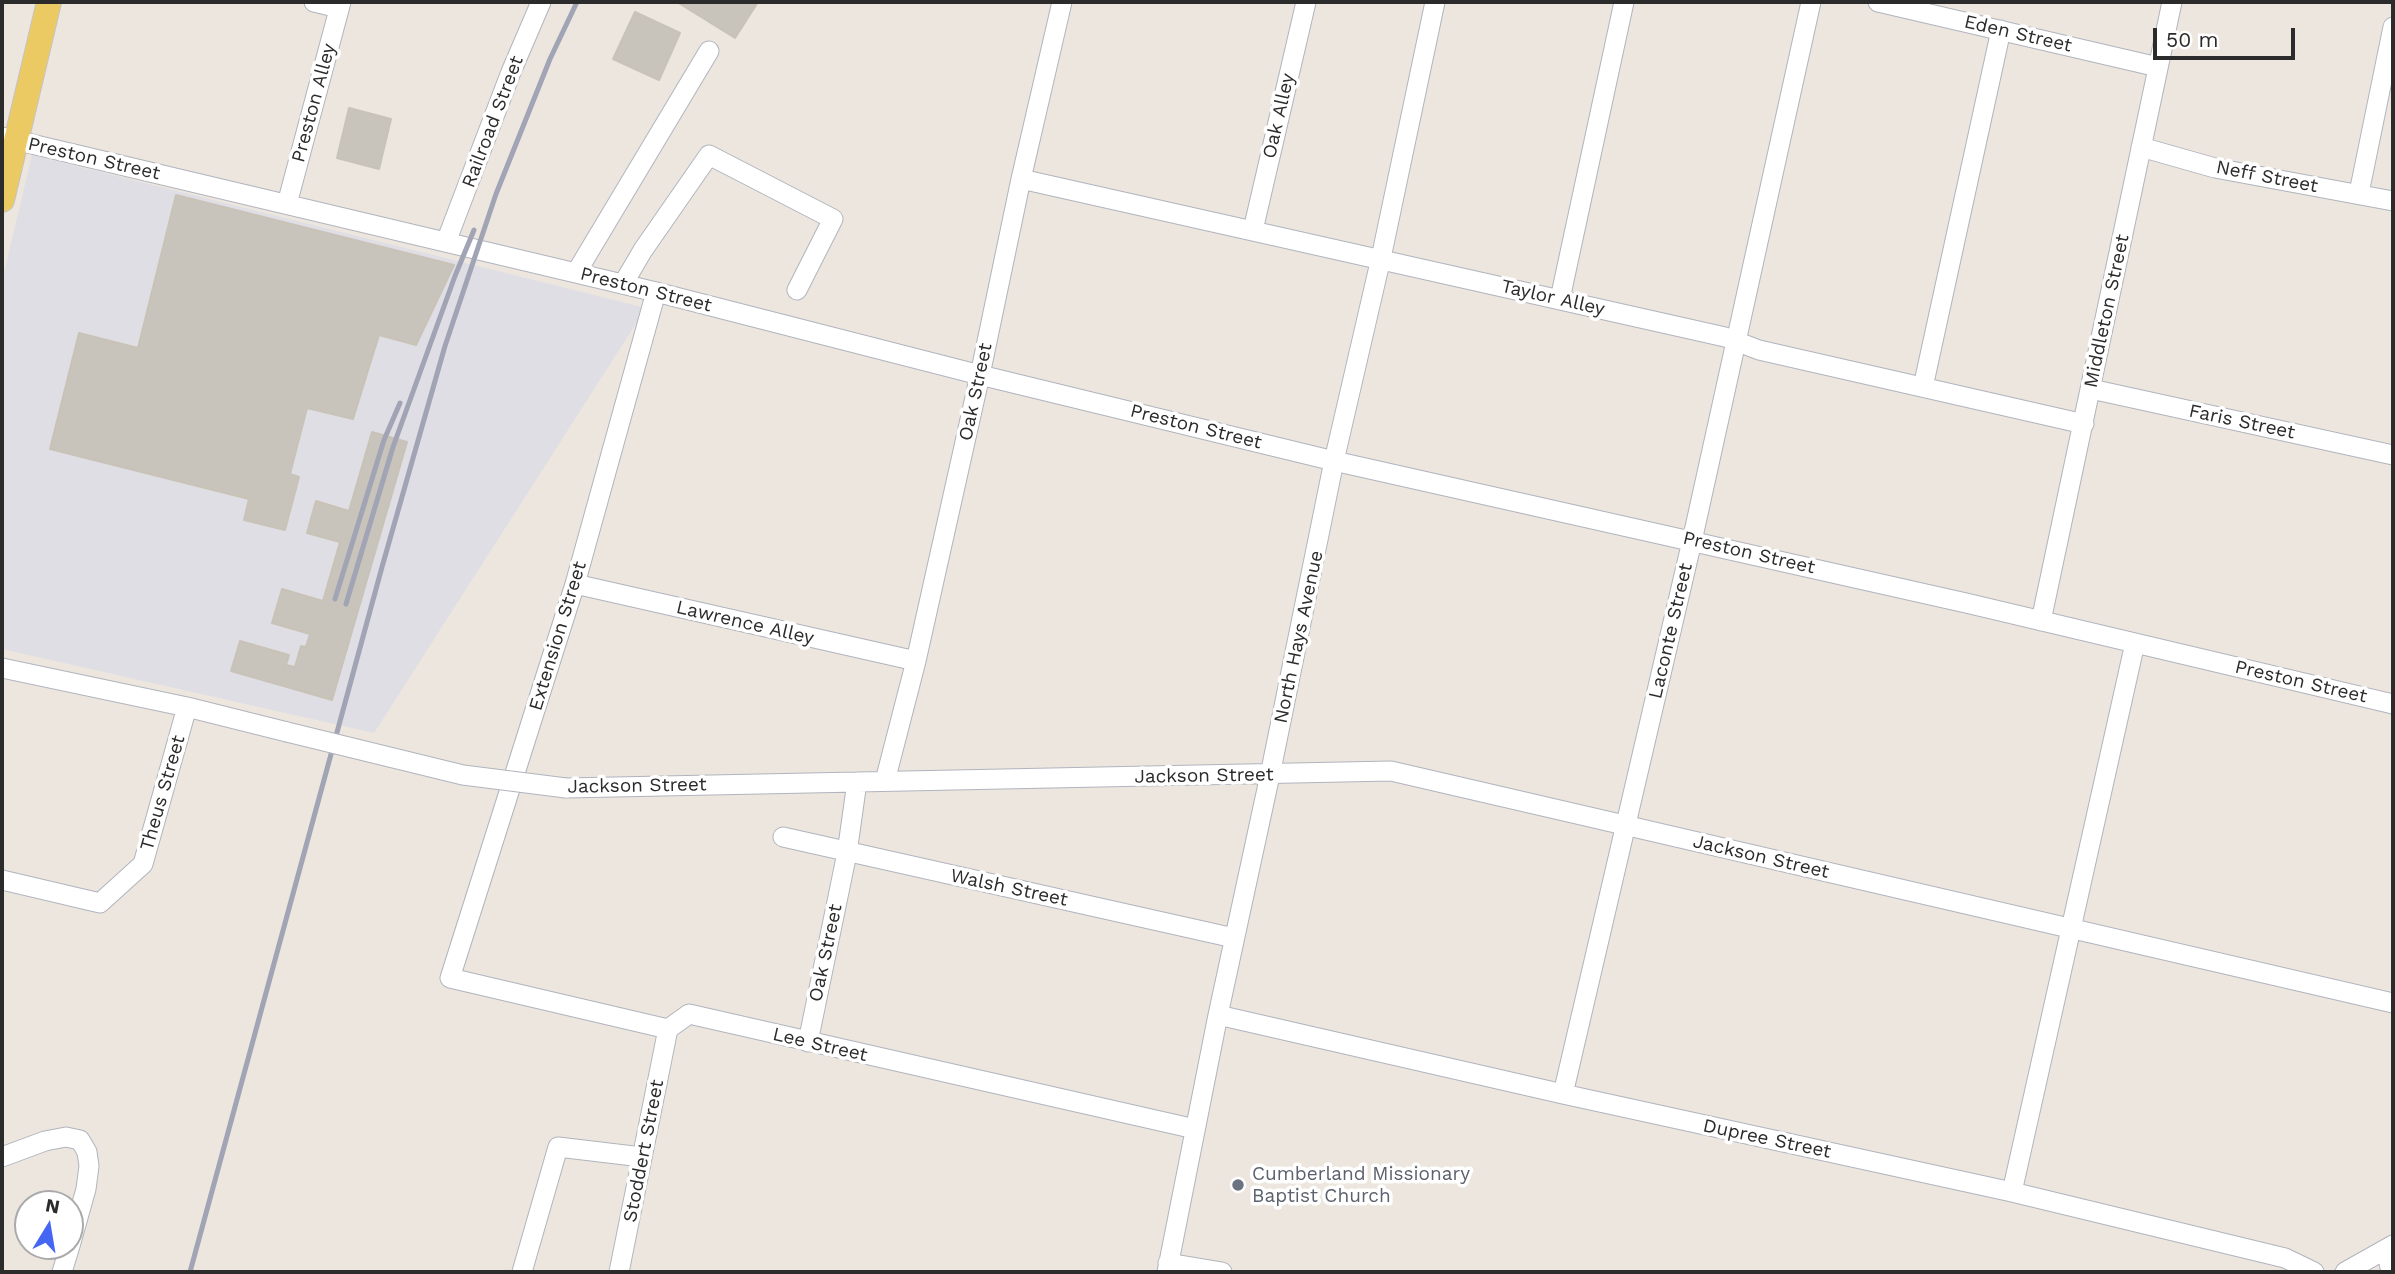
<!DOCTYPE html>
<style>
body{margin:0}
#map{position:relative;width:2395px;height:1274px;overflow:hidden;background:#ece6de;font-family:"Work Sans",sans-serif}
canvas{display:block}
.frame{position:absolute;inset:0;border:4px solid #2b2b2b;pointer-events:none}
.north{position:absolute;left:14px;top:1190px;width:70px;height:70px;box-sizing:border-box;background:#fff;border:2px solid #aaa;border-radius:50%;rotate:11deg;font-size:19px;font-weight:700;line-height:28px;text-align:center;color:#2b2b2b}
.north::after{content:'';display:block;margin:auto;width:24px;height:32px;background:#4566f2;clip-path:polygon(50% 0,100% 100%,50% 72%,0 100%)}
.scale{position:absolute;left:2153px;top:28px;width:142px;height:32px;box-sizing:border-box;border:4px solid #2b2b2b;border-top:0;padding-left:9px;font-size:21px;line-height:24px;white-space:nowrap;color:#2b2b2b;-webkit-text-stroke:5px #fff;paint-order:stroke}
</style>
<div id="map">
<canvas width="2395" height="1274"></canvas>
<div class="frame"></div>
<div class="north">N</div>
<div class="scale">50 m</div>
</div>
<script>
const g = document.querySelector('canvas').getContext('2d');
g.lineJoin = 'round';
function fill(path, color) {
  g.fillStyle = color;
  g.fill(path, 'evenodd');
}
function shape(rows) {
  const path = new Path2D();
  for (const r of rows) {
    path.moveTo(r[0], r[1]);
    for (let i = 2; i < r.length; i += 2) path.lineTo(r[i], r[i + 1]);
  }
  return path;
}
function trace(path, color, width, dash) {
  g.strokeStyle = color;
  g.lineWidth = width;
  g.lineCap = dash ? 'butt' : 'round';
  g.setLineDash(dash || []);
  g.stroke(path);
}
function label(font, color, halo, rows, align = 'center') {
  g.font = font + ' "Work Sans",sans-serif';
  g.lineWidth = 7;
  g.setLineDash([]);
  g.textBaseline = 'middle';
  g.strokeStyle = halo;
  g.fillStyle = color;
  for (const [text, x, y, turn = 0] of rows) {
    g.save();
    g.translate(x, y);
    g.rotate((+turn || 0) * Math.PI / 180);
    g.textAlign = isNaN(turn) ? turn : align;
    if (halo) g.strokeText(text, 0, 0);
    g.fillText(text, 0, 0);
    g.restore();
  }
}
fill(shape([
 [32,155,646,308,374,733,2,649,2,281]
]), '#e0dee5');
const building = shape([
 [677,2,758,2,735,38,677,2],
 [635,12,680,33,659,80,613,59,635,12],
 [349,108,391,119,379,169,337,158,349,108],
 [176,195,454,265,416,345,379,335,353,419,307,408,290,474,299,477,285,530,244,520,249,499,50,449,79,333,138,348,176,195],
 [372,432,407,442,332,700,280,685,286,665,295,667,301,646,306,647,310,634,272,623,282,589,323,601,340,542,307,533,316,501,349,511,372,432],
 [240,641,289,655,280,685,231,671,240,641]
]);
fill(building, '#c8c4bc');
trace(building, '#c8c2b7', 2);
const minor = shape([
 [314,2,339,8],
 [1878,2,2158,67],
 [2,137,656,292,980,375,1334,461,1966,603,2393,704],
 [2141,147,2215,168,2393,201],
 [1021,179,1725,337,1759,350,2084,424],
 [2359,193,2393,27],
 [287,204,341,2],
 [1253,230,1306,2],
 [446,242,511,72,541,2],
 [576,273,709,51],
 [623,284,643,250,709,155,833,219,797,290],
 [656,292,575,584,450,978,668,1029,689,1014,1195,1129],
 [1560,299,1624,2],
 [1923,387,2001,30],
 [2091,389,2393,455],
 [575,584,916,661],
 [2041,621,2172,2],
 [2,668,187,707,287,732],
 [885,781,916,661,980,375,1021,179,1062,2],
 [566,788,1391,771,2393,1003],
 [783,837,1234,938],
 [2,880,100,903,143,864,187,707],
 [1218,1015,1563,1094,2012,1192,2285,1258,2314,1272],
 [808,1042,847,853,857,782],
 [1563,1094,1692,541,1811,2],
 [2,1157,45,1141,66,1137,80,1140,87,1152,89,1166,86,1189,70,1246],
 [2012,1192,2135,643],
 [2386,1249,2391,1272],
 [1168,1263,1222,1272],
 [62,1272,70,1246],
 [522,1272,558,1147,642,1157],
 [619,1272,668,1029],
 [1167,1272,1218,1015,1270,775,1334,461,1381,258,1435,2],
 [2345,1272,2393,1245]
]);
const major = shape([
 [2,200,49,2]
]);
trace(minor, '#b1b4be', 21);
trace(major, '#c4c4c4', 26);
trace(minor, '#fff', 19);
trace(major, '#ebca64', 24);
trace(shape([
 [335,599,384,440,400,403],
 [346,604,393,447,455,276,474,230],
 [190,1272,382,567,445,346,496,194,550,59,577,2]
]), '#a1a4b4', 5);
const minorBridge = shape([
 [287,732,463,775,566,788]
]);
trace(minorBridge, '#b1b4be', 21, []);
trace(minorBridge, '#fff', 19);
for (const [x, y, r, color] of [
 [1238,1185,7,"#6b7280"]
]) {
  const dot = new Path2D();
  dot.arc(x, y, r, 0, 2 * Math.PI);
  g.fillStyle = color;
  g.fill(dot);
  trace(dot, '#fff', 2.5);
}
label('19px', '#2b2b2b', '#fff', [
 ["Eden Street",2018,34,13],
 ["Preston Alley",314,103,-75],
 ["Oak Alley",1279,116,-77],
 ["Railroad Street",493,122,-69],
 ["Preston Street",94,159,13],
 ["Neff Street",2267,177,11],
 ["Preston Street",646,290,14],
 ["Taylor Alley",1553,298,13],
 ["Middleton Street",2107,311,-78],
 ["Oak Street",976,392,-78],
 ["Faris Street",2242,422,12],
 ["Preston Street",1196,427,14],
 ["Preston Street",1749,553,13],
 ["Lawrence Alley",745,623,13],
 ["Laconte Street",1671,631,-77],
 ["Extension Street",558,636,-73],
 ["North Hays Avenue",1299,637,-78],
 ["Preston Street",2301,682,13],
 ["Jackson Street",1204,776,-1],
 ["Jackson Street",637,786,-1],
 ["Theus Street",163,793,-74],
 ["Jackson Street",1761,857,13],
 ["Walsh Street",1009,888,12],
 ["Oak Street",826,953,-78],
 ["Lee Street",820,1045,13],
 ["Dupree Street",1767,1139,12],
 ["Stoddert Street",644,1151,-79]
]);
label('19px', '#5b616d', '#fff', [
 ["Cumberland Missionary",1252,1174],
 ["Baptist Church",1252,1196]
], 'left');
</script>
